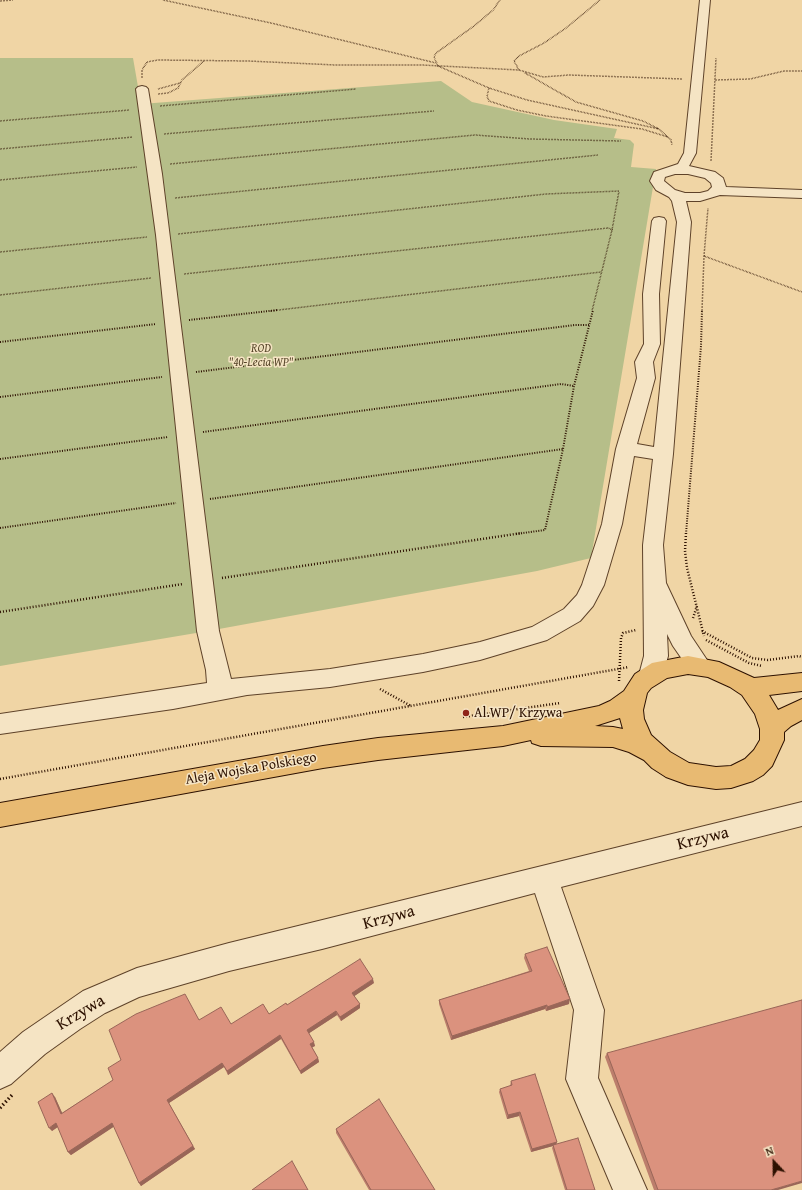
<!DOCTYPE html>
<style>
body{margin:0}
#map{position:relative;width:802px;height:1190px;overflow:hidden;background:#f0d5a5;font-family:"Gentium Book Plus",serif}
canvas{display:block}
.north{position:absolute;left:754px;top:1142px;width:40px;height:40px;-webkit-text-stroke:3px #f5e4c4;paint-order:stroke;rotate:338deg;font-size:11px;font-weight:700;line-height:16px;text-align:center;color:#2d1100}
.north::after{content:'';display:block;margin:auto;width:14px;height:18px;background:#2d1100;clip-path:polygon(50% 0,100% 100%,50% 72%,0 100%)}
</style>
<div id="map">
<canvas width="802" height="1190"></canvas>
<div class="north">N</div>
</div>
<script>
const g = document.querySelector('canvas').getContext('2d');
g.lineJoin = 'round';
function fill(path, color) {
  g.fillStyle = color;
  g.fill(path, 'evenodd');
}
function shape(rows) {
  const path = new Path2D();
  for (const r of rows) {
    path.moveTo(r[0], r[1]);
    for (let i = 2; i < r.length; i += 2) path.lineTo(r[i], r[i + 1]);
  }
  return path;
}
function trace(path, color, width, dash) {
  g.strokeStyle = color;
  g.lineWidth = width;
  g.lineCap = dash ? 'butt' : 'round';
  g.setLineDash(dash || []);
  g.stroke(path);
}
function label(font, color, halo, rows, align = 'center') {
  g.font = font + ' "Gentium Book Plus",serif';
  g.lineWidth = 3;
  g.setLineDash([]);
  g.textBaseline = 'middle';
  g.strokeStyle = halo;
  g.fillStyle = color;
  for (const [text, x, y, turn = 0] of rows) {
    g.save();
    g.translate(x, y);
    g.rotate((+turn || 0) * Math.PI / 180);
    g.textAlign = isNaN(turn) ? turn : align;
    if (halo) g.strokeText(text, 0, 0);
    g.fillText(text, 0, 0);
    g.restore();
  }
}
fill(shape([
 [0,58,133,58,141,104,441,81,472,102,554,120,617,129,614,138,630,140,634,144,631,167,656,169,591,558,537,571,208,631,0,666]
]), '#b6be89');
const minor = shape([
 [700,0,710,0,696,153,689,166,715,172,723,178,726,187,802,190,802,198,720,195,700,201,686,201,691,222,673,454,663,545,666,583,691,636,711,666,707,672,699,675,691,672,673,646,667,634,668,656,663,675,659,682,651,684,643,682,639,675,644,656,643,545,653,459,634,456,622,524,604,585,593,606,580,621,547,640,480,660,423,672,330,687,247,695,173,709,0,734,0,714,207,683,206,670,197,631,156,235,136,89,138,87,142,86,146,87,148,89,162,174,219,631,231,679,330,669,423,654,480,642,532,627,564,609,577,595,582,585,602,524,616,449,637,378,635,362,644,344,643,294,652,221,654,218,659,217,664,218,666,221,659,294,660,344,653,362,655,378,637,444,654,447,677,222,672,201,669,197,656,190,650,181,654,172,678,164,684,153,700,0],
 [675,174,688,174,705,178,711,183,712,187,708,191,700,193,685,193,675,190,664,181,665,177,675,174],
 [802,802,802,826,561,887,604,1010,598,1078,647,1190,613,1190,566,1079,574,1010,535,893,322,949,229,971,139,997,105,1013,80,1029,45,1054,11,1084,0,1089,0,1052,23,1032,83,991,137,968,229,943,802,802]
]);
const major = shape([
 [688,656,719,662,754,678,802,673,802,691,769,695,778,710,802,699,802,720,791,726,784,732,784,740,772,766,763,775,753,781,731,788,716,789,688,785,666,777,652,768,644,760,629,752,613,747,541,746,532,743,531,740,503,746,378,760,323,768,0,827,0,803,323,746,378,738,503,726,599,706,610,701,624,691,635,674,652,663,688,656],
 [688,674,708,677,730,687,742,695,755,714,760,729,760,740,754,750,745,759,731,766,716,767,689,763,670,752,651,735,644,719,643,710,647,693,651,688,667,678,688,674],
 [620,718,623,729,613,727,595,726,620,718]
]);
trace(minor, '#5e4229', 2);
trace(major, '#2d1100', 2);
trace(shape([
 [163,0,271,23,436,63],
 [500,0,493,10,474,26,436,53,434,57,438,66,489,88,527,100,659,129],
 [0,1,13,0],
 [519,70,514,61,519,56,544,43,566,28,600,0],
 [525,73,576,102,643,121,659,129,671,140,672,145],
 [142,78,142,70,147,62,158,60,248,61,336,65,422,65,519,70,543,77,569,75,683,79],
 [715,80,750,79,784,71,802,71],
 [489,88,487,96,489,101,517,110,546,116,642,129,668,137],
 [158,89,180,83],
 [158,94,168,93,178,88,182,80,204,61],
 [160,106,356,89],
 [0,121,129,110],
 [164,134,434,111],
 [0,149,133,137],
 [711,161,716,58],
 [170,164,475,135,530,139,621,141],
 [0,180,137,167],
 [175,198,598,155],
 [178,234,546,194,619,191,612,230],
 [0,252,147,237],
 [704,256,802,292],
 [184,274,608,228,612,230,592,311],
 [0,295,151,278],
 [270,311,601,272],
 [702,311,704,256,708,208]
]), '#2d1100', 1.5, [0.5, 1]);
trace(shape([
 [189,320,278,310],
 [0,342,156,324],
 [196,372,575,325,589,325],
 [0,397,162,377],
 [203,432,561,384,574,386],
 [0,459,168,437],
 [210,499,563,449],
 [0,528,176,503],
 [516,534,545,530,563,449,574,386,593,310],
 [686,534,701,346,702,310]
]), '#2d1100', 2, [1, 1.5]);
trace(shape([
 [686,533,685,551,687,568,704,636],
 [222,578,522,533],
 [0,612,183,584],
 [693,618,697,606],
 [702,631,752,658,768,660,799,656,802,657],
 [706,640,749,663,762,666],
 [619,681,621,638,623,633,636,630],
 [380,689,411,706],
 [463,717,560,703],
 [0,779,629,667]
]), '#2d1100', 2.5, [1, 2]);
trace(shape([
 [0,1108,12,1095]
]), '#2d1100', 3.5, [1.5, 2.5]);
fill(minor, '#f5e4c4');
fill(major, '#e8ba72');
fill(shape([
 [525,954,569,1004,546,1011,545,1009,451,1040,439,1004,439,1000,529,971,524,958],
 [374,983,354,996,360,1004,360,1008,341,1021,337,1015,309,1033,315,1046,312,1047,318,1058,319,1062,301,1074,281,1039,228,1075,224,1067,169,1103,195,1149,141,1186,139,1183,114,1126,71,1155,68,1152,58,1127,52,1131,55,1097,62,1113,113,1080,199,1020,231,1024,269,1014,287,1005],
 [607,1053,778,1190,654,1190,605,1057],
 [511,1081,557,1142,556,1144,595,1190,565,1190,552,1148,553,1146,531,1152,519,1116,507,1119,499,1092,500,1089,510,1086],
 [336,1129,435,1190,369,1190,336,1133]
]), '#bc7e6c');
fill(shape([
 [373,979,374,983,353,997,352,993],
 [570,999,569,1004,546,1011,547,1007],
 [360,1004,360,1008,341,1021,340,1017],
 [547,1005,545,1009,451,1040,452,1036],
 [336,1011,337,1015,308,1034,307,1030],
 [280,1035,281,1039,228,1075,227,1071],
 [314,1042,315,1046,311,1048,310,1044],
 [318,1058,319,1062,301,1074,300,1071],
 [222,1063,224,1067,169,1103,167,1100],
 [52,1093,55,1097,64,1117,61,1114],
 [520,1112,519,1116,507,1119,508,1115],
 [56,1123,59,1126,52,1131,49,1128],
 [112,1123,115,1126,71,1155,68,1152],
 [557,1142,556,1145,553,1145,553,1146,531,1152,532,1149],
 [193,1146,195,1149,141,1186,139,1183],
 [802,1181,802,1183,778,1190,771,1190]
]), '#996658');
const building = shape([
 [547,947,570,999,547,1007,547,1005,452,1036,439,1000,532,971,525,954,547,947],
 [360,959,373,979,352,993,360,1004,340,1017,336,1011,307,1030,314,1042,310,1044,318,1058,300,1071,280,1035,227,1071,222,1063,167,1100,193,1146,139,1183,112,1123,68,1152,56,1123,49,1128,38,1102,52,1093,61,1114,113,1080,108,1068,121,1060,109,1030,136,1014,185,994,199,1020,221,1007,231,1024,263,1004,269,1014,286,1003,287,1005,360,959],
 [802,1000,802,1181,771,1190,658,1190,607,1053,802,1000],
 [535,1074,557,1142,532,1149,520,1112,508,1115,500,1089,512,1085,511,1081,535,1074],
 [379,1099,435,1190,371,1190,336,1129,379,1099],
 [578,1138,595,1190,567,1190,553,1145,578,1138],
 [292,1161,308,1190,252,1190,292,1161]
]);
fill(building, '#db927e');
trace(building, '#996658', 1);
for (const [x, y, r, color] of [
 [466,713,4,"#8f2418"]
]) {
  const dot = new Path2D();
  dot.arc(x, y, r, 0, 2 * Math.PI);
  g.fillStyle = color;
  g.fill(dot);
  trace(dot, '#f5e4c4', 1.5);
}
label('italic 12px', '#564529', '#f5e4c4', [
 ["ROD",261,349],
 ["\"40-Lecia WP\"",261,363]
]);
label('14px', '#2d1100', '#f5e4c4', [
 ["Al.WP/ Krzywa",474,713]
], 'left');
label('14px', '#2d1100', '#f5e4c4', [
 ["Aleja Wojska Polskiego",251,769,-10]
]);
label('17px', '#2d1100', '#f5e4c4', [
 ["Krzywa",703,839,-14],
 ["Krzywa",389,918,-15],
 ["Krzywa",81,1013,-31]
]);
</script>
